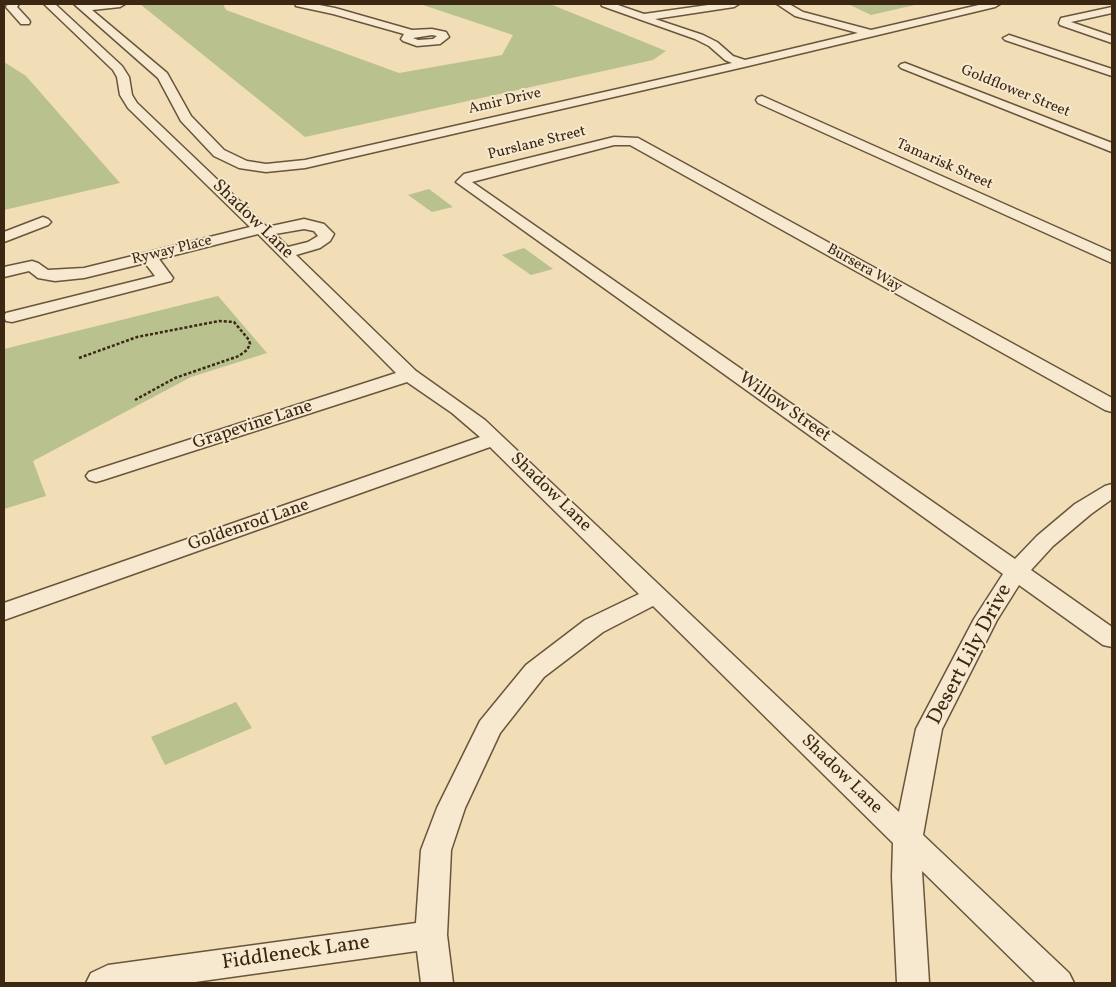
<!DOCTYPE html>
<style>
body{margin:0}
#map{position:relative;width:1116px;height:987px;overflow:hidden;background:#f1ddb6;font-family:Vollkorn,serif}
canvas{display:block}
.frame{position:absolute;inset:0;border:5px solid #3c2812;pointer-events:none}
</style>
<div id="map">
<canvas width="1116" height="987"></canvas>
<div class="frame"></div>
</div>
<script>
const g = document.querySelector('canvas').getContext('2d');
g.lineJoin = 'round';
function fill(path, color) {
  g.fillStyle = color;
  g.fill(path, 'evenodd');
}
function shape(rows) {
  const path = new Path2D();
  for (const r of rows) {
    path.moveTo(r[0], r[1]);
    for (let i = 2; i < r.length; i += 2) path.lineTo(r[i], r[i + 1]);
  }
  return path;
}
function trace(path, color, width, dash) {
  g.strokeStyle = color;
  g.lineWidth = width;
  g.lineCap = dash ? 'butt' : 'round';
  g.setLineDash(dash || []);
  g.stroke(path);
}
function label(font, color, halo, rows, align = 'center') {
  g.font = font + ' Vollkorn,serif';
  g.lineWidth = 4;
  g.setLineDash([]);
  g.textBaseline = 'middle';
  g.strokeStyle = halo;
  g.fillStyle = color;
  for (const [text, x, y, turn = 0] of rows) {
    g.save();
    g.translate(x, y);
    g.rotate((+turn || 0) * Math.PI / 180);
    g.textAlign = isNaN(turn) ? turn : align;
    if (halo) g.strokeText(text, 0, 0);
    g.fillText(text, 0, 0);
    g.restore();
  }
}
fill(shape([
 [140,4,223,4,226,10,399,73,502,55,513,35,420,4,550,4,666,51,653,60,305,137],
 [848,4,919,4,871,15],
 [4,62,26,76,120,183,4,210],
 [429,189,453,207,432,212,408,195],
 [524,248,553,269,531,275,502,255],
 [218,296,267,353,191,377,33,461,46,496,4,509,4,349],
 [236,702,252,728,165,765,151,737]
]), '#b9c18f');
const minor = shape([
 [8,4,19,4,17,7,29,20,30,22,29,24,21,24,6,7,8,4],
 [44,4,55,4,122,66,129,77,132,95,137,103,267,227,304,219,324,224,334,234,330,241,320,248,296,255,416,371,485,420,899,812,916,729,974,619,1003,574,456,182,464,174,614,137,638,138,1112,398,1112,412,1105,410,630,145,614,145,472,182,1015,559,1037,536,1075,504,1105,486,1112,484,1112,499,1091,514,1053,546,1031,570,1112,627,1112,647,1103,645,1019,585,997,620,942,729,923,835,1069,973,1074,983,1036,983,922,871,929,983,897,983,892,877,893,843,653,606,603,632,544,677,500,733,465,808,451,850,447,935,453,983,421,983,417,951,188,983,86,983,91,973,108,965,416,923,421,850,437,808,480,721,526,665,585,620,639,594,490,447,4,620,4,603,480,437,452,413,407,382,103,480,96,482,89,480,86,476,89,472,396,373,258,234,159,259,173,278,171,281,12,322,6,321,4,316,6,313,155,276,145,263,84,278,55,281,38,278,29,271,4,277,4,267,32,261,38,263,48,270,84,268,250,227,128,108,120,95,117,77,113,70,44,4],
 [304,229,314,231,318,236,308,242,288,247,275,234,304,229],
 [74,4,125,4,120,7,92,10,167,73,191,116,224,150,247,161,266,164,305,160,732,63,725,60,709,46,695,39,602,6,601,4,615,4,644,14,715,4,739,4,734,7,655,19,703,35,717,42,733,56,745,60,858,33,795,16,777,4,789,4,803,12,871,30,983,4,1000,4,995,7,744,67,305,168,266,172,239,168,214,156,181,121,158,78,74,4],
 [295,4,314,4,335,8,412,30,432,29,446,32,449,37,440,44,417,46,403,41,401,39,404,34,333,14,296,6,295,4],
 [432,35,437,36,433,39,418,40,413,38,432,35],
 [1112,7,1112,13,1071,22,1112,36,1112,43,1060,25,1059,23,1061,18,1112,7],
 [1009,35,1112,69,1112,76,1005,40,1003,38,1009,35],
 [905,63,1112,143,1112,152,901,68,899,66,901,64,905,63],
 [762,96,1112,252,1112,263,758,103,756,100,758,97,762,96],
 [43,217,48,219,51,222,48,225,4,242,4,232,43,217]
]);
trace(minor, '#69553b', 3);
trace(shape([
 [79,358,137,337,219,321,234,322,249,340,250,344,247,350,239,356,175,378,135,400]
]), '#3c2812', 2.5, [3, 2]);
fill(minor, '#f6e9d0');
label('15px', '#3c2812', '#f6e9d0', [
 ["Goldflower Street",1015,92,22],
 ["Amir Drive",505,102,-13],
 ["Purslane Street",537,144,-14],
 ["Tamarisk Street",944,165,24],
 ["Ryway Place",172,251,-14],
 ["Bursera Way",864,269,29]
]);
label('18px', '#3c2812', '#f6e9d0', [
 ["Shadow Lane",252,220,44],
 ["Willow Street",784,408,35],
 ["Grapevine Lane",253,426,-18],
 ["Shadow Lane",550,493,44],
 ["Goldenrod Lane",249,526,-19],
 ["Shadow Lane",841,775,44]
]);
label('21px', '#3c2812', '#f6e9d0', [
 ["Desert Lily Drive",971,655,-62],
 ["Fiddleneck Lane",296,954,-8]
]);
</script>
